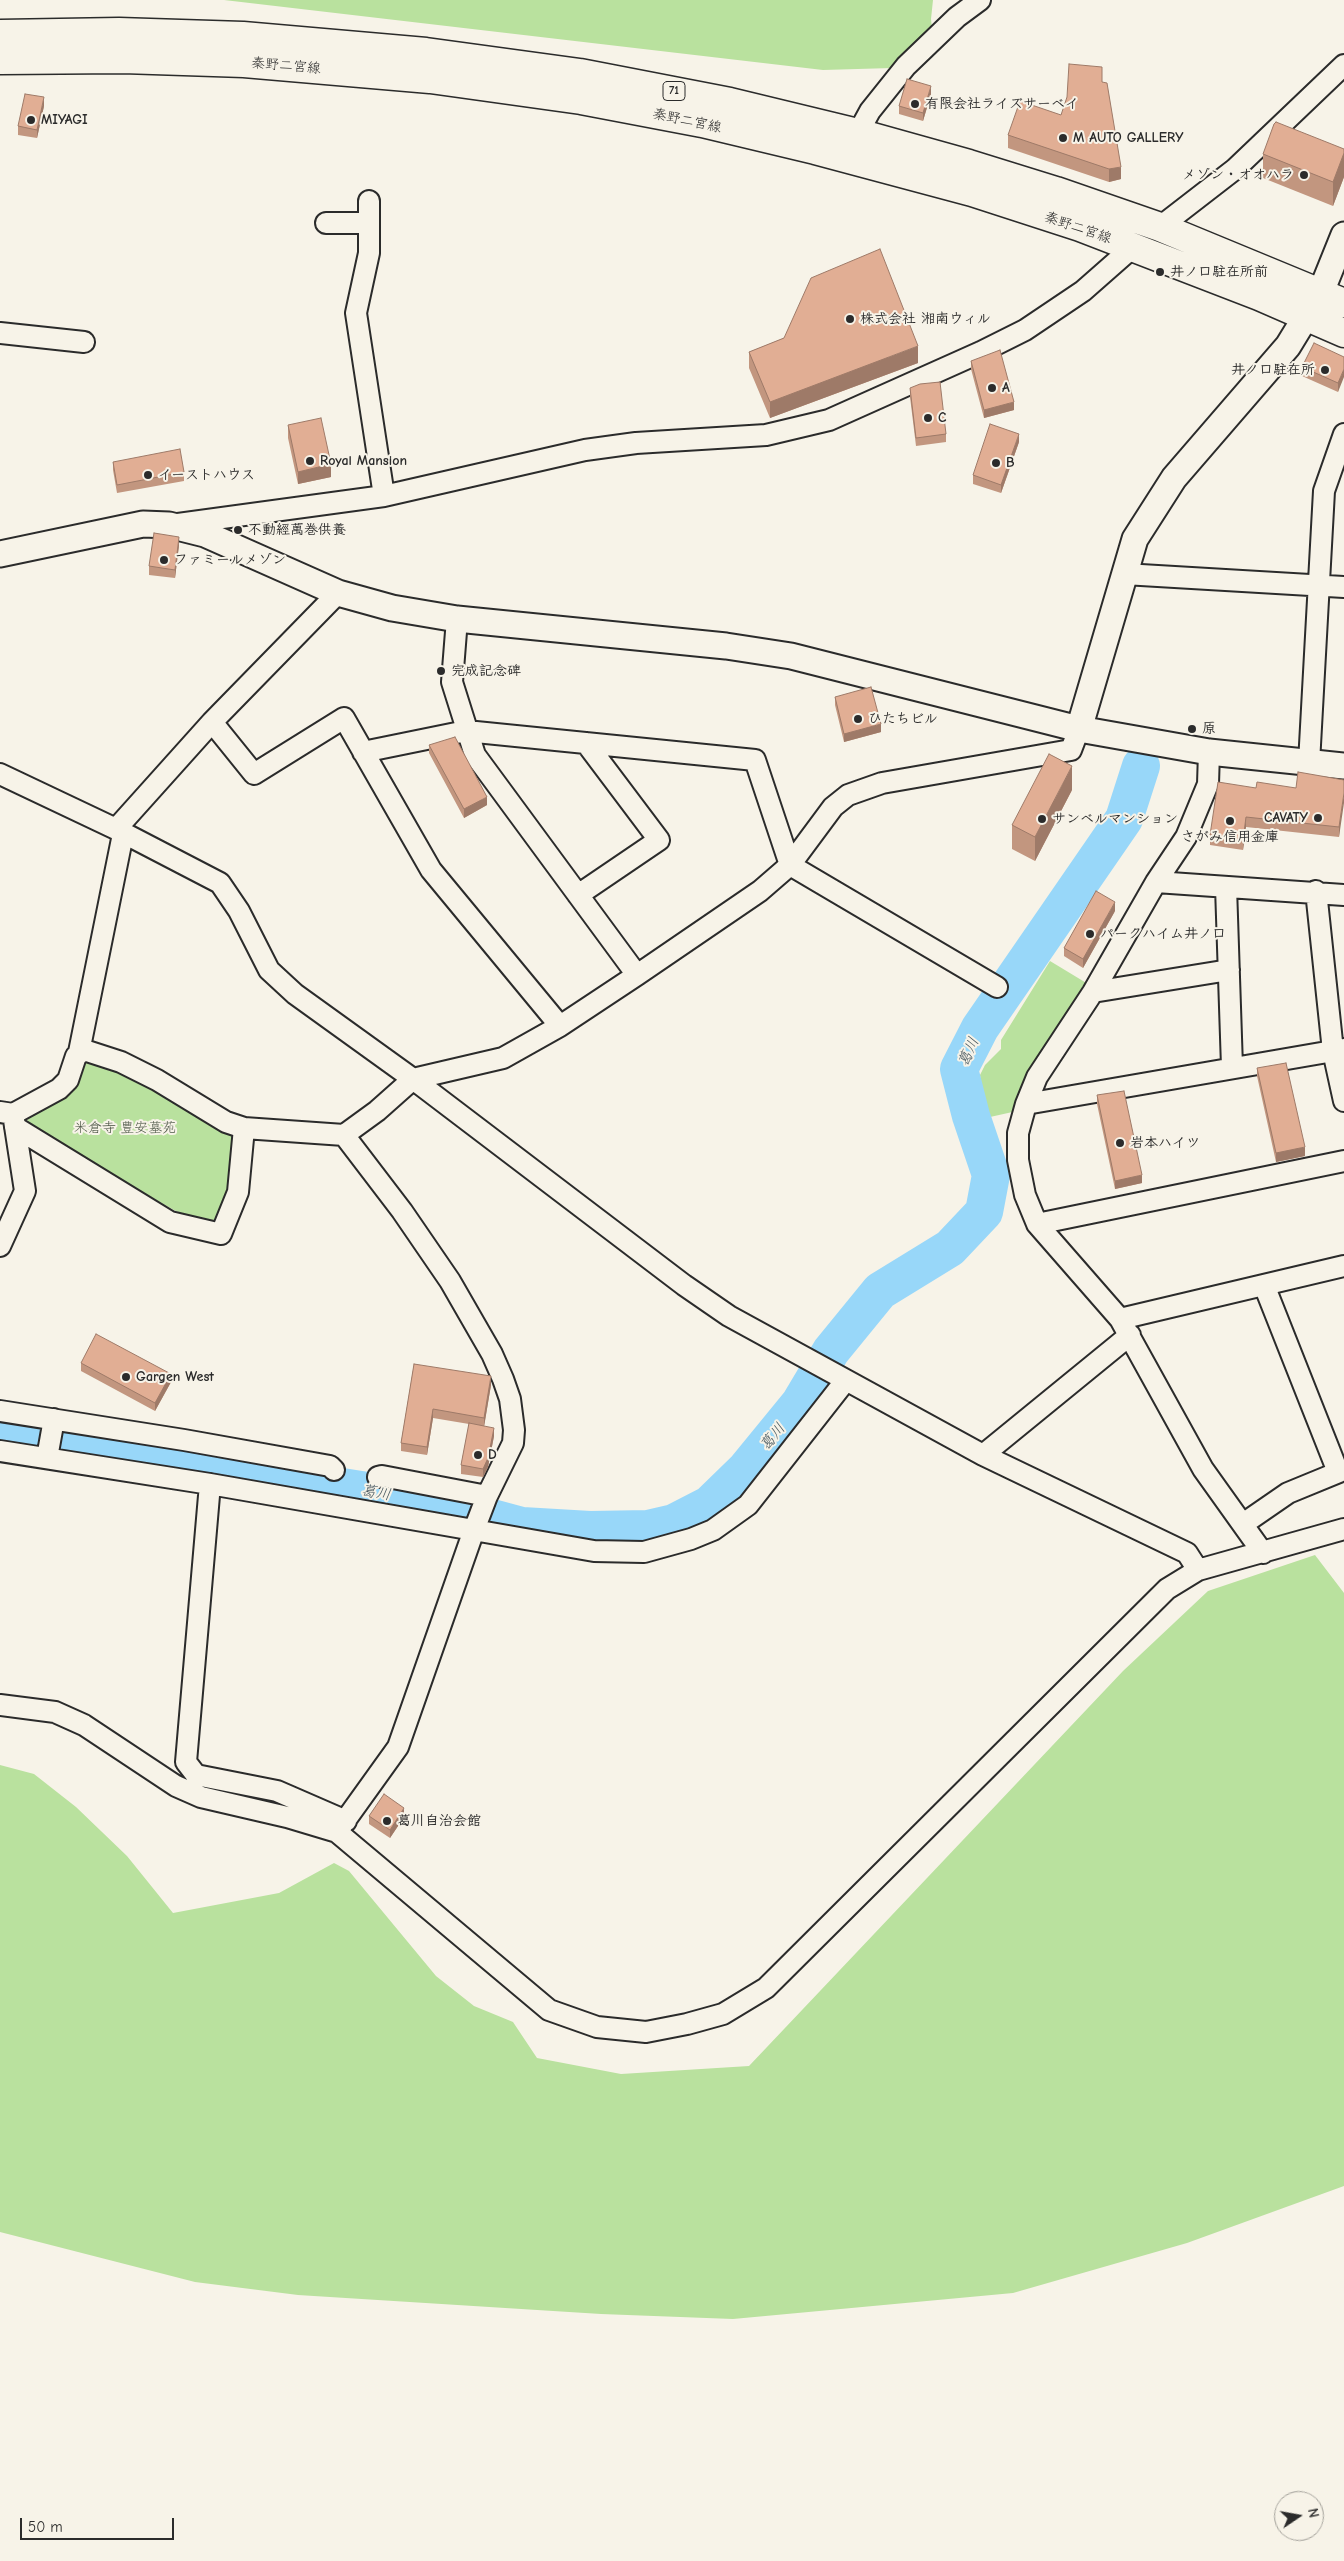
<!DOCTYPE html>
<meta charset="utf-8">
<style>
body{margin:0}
#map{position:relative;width:1344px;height:2561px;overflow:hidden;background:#f7f3e8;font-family:"Comic Neue",sans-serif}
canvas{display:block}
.north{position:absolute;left:1274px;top:2491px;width:50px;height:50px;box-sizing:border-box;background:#f7f3e8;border:1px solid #a5a39c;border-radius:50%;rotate:78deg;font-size:14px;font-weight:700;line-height:20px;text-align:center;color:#2b2b2b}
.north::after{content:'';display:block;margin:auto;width:18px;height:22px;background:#2b2b2b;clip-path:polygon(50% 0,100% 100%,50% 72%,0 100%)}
.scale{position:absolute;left:20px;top:2518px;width:154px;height:22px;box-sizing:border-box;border:2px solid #2b2b2b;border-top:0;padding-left:6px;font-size:15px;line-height:18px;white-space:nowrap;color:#2b2b2b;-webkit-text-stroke:4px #f7f3e8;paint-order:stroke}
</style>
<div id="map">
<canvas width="1344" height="2561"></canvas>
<div class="north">N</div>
<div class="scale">50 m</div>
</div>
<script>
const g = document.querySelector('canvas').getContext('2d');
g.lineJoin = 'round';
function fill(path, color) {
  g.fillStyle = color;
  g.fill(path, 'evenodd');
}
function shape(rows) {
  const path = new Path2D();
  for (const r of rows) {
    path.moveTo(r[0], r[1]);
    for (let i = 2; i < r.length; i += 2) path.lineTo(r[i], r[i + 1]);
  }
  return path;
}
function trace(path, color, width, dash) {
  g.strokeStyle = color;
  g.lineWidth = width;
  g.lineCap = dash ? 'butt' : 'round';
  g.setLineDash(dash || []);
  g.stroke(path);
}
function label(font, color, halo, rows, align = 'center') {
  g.font = font + ' "Comic Neue","Klee One",sans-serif';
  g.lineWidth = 4;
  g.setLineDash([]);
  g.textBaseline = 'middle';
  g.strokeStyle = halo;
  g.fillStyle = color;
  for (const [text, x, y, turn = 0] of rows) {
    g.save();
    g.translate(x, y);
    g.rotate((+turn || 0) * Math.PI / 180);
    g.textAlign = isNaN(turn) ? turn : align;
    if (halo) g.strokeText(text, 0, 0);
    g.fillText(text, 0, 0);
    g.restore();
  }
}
fill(shape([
 [224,0,933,0,931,19,934,47,892,68,823,70],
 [1050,961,1088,984,1017,1111,990,1117,983,1099,980,1075,985,1065,1001,1049,1001,1040],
 [90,1061,149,1085,181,1108,229,1132,237,1145,231,1188,218,1222,209,1226,174,1210,30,1129,27,1122,29,1114,76,1087,83,1063],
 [1315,1555,1344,1593,1344,2186,1187,2243,1013,2293,733,2319,601,2314,298,2295,195,2282,0,2232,0,1765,34,1774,76,1807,127,1856,173,1913,279,1893,334,1863,349,1871,436,1976,474,2006,513,2022,537,2058,621,2074,749,2066,1123,1671,1208,1591]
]), '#b9e19e');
trace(shape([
 [0,1433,380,1493,448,1506,522,1526,590,1530,648,1529,674,1523,709,1505,746,1469,800,1403,831,1351,880,1291,950,1248,984,1212,991,1175,971,1116,959,1069,980,1028,1124,819,1141,766]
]), '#98d7f9', 38);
const minor = shape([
 [858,133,870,111,906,66,957,17,980,0],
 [369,201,369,253,356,313,384,496],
 [326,223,369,223],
 [1160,227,1235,169,1344,65],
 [0,333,84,342],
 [178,524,384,496,585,450,636,443,766,435,829,420,981,352,1025,330,1083,291,1133,247],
 [1124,574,1344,587],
 [457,619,452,682,475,755,637,975],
 [212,722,254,774,344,718,431,870,560,1026],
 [363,752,466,731,755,760,790,865,997,987],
 [1209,752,1208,784,1186,837,1156,882,1093,992,1037,1077,1026,1104,1018,1133,1018,1160,1025,1195,1037,1224,1120,1319,1203,1469,1263,1553],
 [1309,763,1324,491,1344,434],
 [0,774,116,829,220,883,239,911,269,970,295,994,413,1079,684,1285,729,1316,983,1455,1187,1553,1198,1570],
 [116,829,212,722,338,593],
 [1156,882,1344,895],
 [1226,887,1232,1067],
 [1316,891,1333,1051,1344,1101],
 [578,895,659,840,586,743],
 [1093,992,1229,970],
 [79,1052,123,834],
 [1026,1104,1344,1049],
 [0,1112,13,1114,59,1089,68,1080,76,1056,84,1050,121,1062,157,1080,226,1122,244,1128,344,1135,377,1111,413,1079,503,1058,560,1026,637,975,760,891,790,865,833,807,848,795,882,783,1071,750,1079,729],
 [15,1127,170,1222,221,1234,238,1192,244,1128],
 [1037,1224,1344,1161],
 [0,1246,25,1191,14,1120],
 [1264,1285,1338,1472],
 [1120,1319,1344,1266],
 [0,1411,184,1440,330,1466,334,1470],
 [0,1451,210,1484,594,1551,644,1552,691,1539,713,1530,748,1505,846,1380],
 [983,1455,1130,1335],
 [47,1458,54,1419],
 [378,1477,382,1476,487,1496],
 [210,1484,186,1762,196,1775,277,1791,346,1821],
 [1243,1524,1288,1493,1344,1470],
 [0,1705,55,1712,84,1725,176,1786,201,1797,287,1817,337,1832,549,2010,597,2027,646,2032,687,2024,723,2014,766,1988,1167,1589,1198,1570,1344,1529],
 [337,1832,398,1747,474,1530,487,1496,513,1443,514,1430,510,1399,503,1379,492,1354,450,1281,402,1211,344,1135]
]);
const tertiary = shape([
 [0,554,143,524,169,525,205,534,338,593,392,608,457,619,726,646,791,656,1079,729,1209,752,1344,766],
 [1079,729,1135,539,1174,478,1288,346,1321,292,1344,235]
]);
const primary = shape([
 [0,34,119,32,243,36,426,52,580,73,730,102,858,133,969,164,1056,191,1160,227,1344,303],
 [0,60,123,59,244,63,430,79,581,100,702,123,815,150,972,192,1080,227,1259,296,1344,333]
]);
trace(minor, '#2b2b2b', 24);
trace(tertiary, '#2b2b2b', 29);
trace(primary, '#2b2b2b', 31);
trace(minor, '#f7f3e8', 20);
trace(tertiary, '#f7f3e8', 25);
trace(primary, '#f7f3e8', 28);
fill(shape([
 [1102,82,1121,179,1109,182,1008,148,1008,135,1061,115],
 [931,94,923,121,899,114,899,106],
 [44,106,37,138,18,135,18,126],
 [1344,149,1344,177,1333,206,1263,178,1263,154],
 [784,338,918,363,770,418,749,368,749,352],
 [1344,357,1338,392,1302,376,1302,367],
 [971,361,1014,410,984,418,971,369],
 [910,388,946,434,946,442,916,446,910,397],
 [288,425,331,477,298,484,288,438],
 [1019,442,1001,493,973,484,973,475],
 [113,462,184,472,184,481,117,493,113,470],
 [179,545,175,578,149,575,149,566],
 [835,697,881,732,844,742,835,705],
 [429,745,487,805,464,818,429,753],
 [1344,780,1339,837,1246,827,1243,850,1210,845,1210,835,1256,788,1296,788],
 [1072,790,1035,861,1012,849,1012,825],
 [1115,911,1083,968,1064,956,1064,948],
 [1257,1068,1305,1156,1276,1162,1257,1076],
 [1097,1095,1142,1183,1115,1189,1097,1104],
 [81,1363,171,1382,155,1411,81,1371],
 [414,1364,491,1385,484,1426,494,1436,488,1467,483,1477,461,1474,461,1465,469,1424,433,1418,427,1455,401,1451,401,1443],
 [369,1816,404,1817,390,1838,369,1824]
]), '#c2967f');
fill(shape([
 [931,86,931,94,923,121,923,113],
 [44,97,44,106,37,138,37,130],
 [1344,153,1344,177,1333,206,1333,182],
 [1121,167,1121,179,1109,182,1109,169],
 [918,346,918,363,770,418,770,402],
 [1344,369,1344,377,1338,392,1338,383],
 [1014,402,1014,410,984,418,984,410],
 [1019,434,1019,442,1001,493,1001,485],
 [331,464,331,477,298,484,298,472],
 [179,537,179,545,175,578,175,570],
 [881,724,881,732,844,742,844,734],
 [1072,766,1072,790,1035,861,1035,837],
 [1344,793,1344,803,1339,837,1339,827],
 [487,797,487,805,464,818,464,809],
 [1246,817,1246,827,1243,850,1243,840],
 [1115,902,1115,911,1083,968,1083,959],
 [1305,1147,1305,1156,1276,1162,1276,1153],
 [1142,1175,1142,1183,1115,1189,1115,1181],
 [171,1374,171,1382,155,1411,155,1403],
 [491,1376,491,1385,484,1427,484,1418],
 [433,1409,433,1418,427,1455,427,1447],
 [494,1428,494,1436,488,1467,483,1477,483,1469],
 [404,1808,404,1817,390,1838,390,1830]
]), '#9e7a68');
const building = shape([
 [1069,64,1102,67,1102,82,1107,83,1121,167,1109,169,1008,135,1020,101,1061,115,1067,97,1069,64],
 [907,79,931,86,923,113,899,106,907,79],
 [25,94,44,97,37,130,18,126,25,94],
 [1276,122,1344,149,1344,153,1333,182,1263,154,1274,124,1276,122],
 [880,249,918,346,770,402,749,352,784,338,811,278,880,249],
 [1314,343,1344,357,1344,369,1338,383,1302,367,1314,343],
 [1000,350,1014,402,984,410,971,361,1000,350],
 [940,382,946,434,916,438,910,388,920,384,940,382],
 [321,418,331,464,298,472,288,425,321,418],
 [990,424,1019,434,1001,485,973,475,990,424],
 [180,449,184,472,117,485,113,462,180,449],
 [154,533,179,537,175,570,149,566,154,533],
 [871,687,881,724,844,734,835,697,871,687],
 [455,737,487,797,464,809,429,745,455,737],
 [1049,754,1072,766,1035,837,1012,825,1049,754],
 [1298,772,1344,780,1344,793,1339,827,1246,817,1243,840,1210,835,1218,782,1256,788,1257,782,1296,788,1298,772],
 [1096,891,1115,902,1083,959,1064,948,1096,891],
 [1286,1063,1305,1147,1276,1153,1257,1068,1286,1063],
 [1124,1091,1142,1175,1115,1181,1097,1095,1124,1091],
 [96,1334,171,1374,155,1403,81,1363,96,1334],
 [414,1364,491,1376,484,1418,433,1409,427,1447,401,1443,414,1364],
 [469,1423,494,1428,488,1458,483,1469,461,1465,469,1423],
 [384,1794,404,1808,390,1830,369,1816,384,1794]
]);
fill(building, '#e1ae94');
trace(building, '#9e7a68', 1);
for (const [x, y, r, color] of [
 [915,104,5,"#2b2b2b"],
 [31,120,5,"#2b2b2b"],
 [1063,138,5,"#2b2b2b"],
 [1304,175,5,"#2b2b2b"],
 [1160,272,5,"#2b2b2b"],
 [850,319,5,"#2b2b2b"],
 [1325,370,5,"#2b2b2b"],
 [992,388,5,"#2b2b2b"],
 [928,418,5,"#2b2b2b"],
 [310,461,5,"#2b2b2b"],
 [996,463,5,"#2b2b2b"],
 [148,475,5,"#2b2b2b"],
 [238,530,5,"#2b2b2b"],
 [164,560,5,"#2b2b2b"],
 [441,671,5,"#2b2b2b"],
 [858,719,5,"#2b2b2b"],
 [1192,729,5,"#2b2b2b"],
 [1318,818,5,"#2b2b2b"],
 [1042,819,5,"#2b2b2b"],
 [1230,821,5,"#2b2b2b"],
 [1090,934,5,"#2b2b2b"],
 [1120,1143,5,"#2b2b2b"],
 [126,1377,5,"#2b2b2b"],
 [478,1455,5,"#2b2b2b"],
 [387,1821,5,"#2b2b2b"]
]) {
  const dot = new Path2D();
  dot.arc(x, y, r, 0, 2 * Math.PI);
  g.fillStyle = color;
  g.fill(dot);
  trace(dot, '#f7f3e8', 2);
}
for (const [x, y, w] of [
 [674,91,22]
]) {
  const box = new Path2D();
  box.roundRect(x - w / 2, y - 9.5, w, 19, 4);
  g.fillStyle = '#f7f3e8';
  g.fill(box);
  trace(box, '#2b2b2b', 1);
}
label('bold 12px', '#2b2b2b', null, [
 ["71",674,91]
]);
label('14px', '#2b2b2b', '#f7f3e8', [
 ["秦野二宮線",286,66,5],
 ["秦野二宮線",687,121,12],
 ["秦野二宮線",1078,228,19]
]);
label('bold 14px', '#2b2b2b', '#f7f3e8', [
 ["有限会社ライズサーベイ",925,104],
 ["MIYAGI",41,120],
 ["M AUTO GALLERY",1073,138],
 ["メゾン・オオハラ",1294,175,"right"],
 ["井ノ口駐在所前",1170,272],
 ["株式会社 湘南ウィル",860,319],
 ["井ノ口駐在所",1315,370,"right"],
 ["A",1002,388],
 ["C",938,418],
 ["Royal Mansion",320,461],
 ["B",1006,463],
 ["イーストハウス",158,475],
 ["不動經萬巻供養",248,530],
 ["ファミールメゾン",174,560],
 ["完成記念碑",451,671],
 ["ひたちビル",868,719],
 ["原",1202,729],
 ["CAVATY",1308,818,"right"],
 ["サンベルマンション",1052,819],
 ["さがみ信用金庫",1230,837,"center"],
 ["パークハイム井ノ口",1100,934],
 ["岩本ハイツ",1130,1143],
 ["Gargen West",136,1377],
 ["D",488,1455],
 ["葛川自治会館",397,1821]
], 'left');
label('14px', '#4e5848', '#f7f3e8', [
 ["米倉寺 豊安墓苑",125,1128]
]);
label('italic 15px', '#46565e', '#f7f3e8', [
 ["葛川",969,1052,-66],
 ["葛川",773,1437,-51],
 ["葛川",376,1493,9]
]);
</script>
